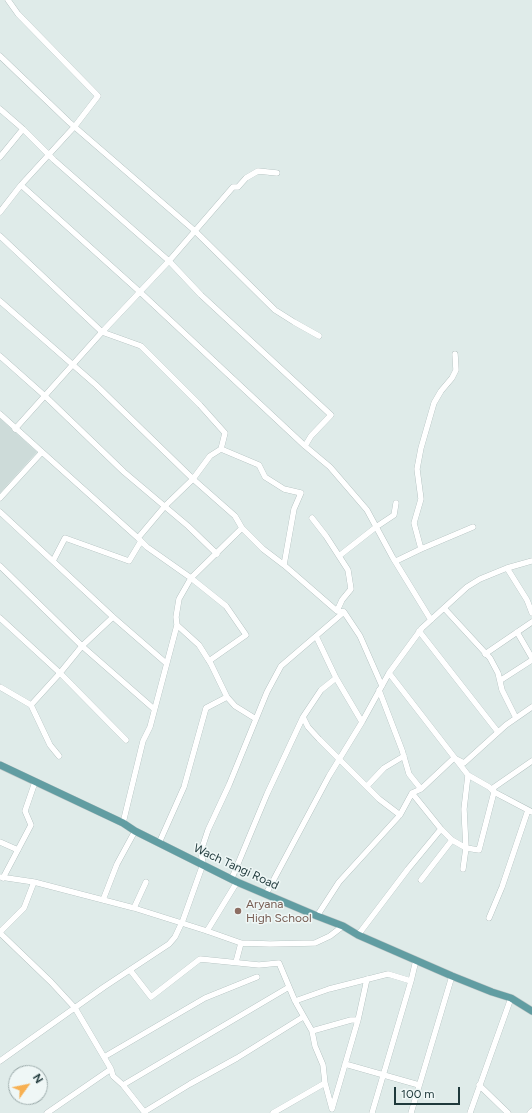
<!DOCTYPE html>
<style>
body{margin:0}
#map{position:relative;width:532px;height:1113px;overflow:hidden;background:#dfebe9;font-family:Figtree,sans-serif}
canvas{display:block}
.north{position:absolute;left:8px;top:1065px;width:40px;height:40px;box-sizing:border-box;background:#eff7f6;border:1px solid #9cabab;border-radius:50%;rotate:57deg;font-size:11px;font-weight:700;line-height:16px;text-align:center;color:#1f393b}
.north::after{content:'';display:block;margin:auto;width:14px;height:18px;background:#f7b051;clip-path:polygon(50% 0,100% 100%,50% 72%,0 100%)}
.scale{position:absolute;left:394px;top:1087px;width:66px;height:18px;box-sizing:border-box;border:2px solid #1f393b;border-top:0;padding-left:5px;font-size:12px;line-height:14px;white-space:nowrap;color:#1f393b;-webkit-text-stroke:3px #eff7f6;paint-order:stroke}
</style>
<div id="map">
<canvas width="532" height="1113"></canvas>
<div class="north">N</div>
<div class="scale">100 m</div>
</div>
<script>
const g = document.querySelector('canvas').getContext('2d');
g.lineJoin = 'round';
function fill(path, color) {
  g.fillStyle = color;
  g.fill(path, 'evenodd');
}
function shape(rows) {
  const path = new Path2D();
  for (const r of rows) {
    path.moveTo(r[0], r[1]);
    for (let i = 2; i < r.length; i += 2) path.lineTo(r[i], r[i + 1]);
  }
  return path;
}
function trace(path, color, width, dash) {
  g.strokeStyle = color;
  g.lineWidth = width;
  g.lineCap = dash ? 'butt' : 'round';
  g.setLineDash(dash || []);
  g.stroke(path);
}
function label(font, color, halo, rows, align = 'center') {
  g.font = font + ' Figtree,sans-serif';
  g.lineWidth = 3;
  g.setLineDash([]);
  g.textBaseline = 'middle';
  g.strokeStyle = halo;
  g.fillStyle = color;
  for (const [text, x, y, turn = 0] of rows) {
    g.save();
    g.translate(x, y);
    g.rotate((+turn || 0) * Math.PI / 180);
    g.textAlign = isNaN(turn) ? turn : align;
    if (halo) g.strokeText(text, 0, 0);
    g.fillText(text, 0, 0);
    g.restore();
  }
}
fill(shape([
 [0,418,37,452,0,493]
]), '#cddbd9');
const minor = shape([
 [0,56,69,122,195,231,275,310,294,322,319,336],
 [0,109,23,129,54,160,169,261,201,295,331,415,311,436,305,446],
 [0,157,23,129],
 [21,185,140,292,305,446,330,467,367,510,393,558,431,620],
 [0,212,21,185,75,126,98,96,18,14,8,0],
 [0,236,102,332,141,346,200,405,225,433,221,449,210,456,193,479,165,506,138,538],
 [0,301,96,385,193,479,235,516,242,528,263,549,284,565,337,611,344,612,360,636,382,686],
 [0,356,45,396,124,472,188,526,217,554],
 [0,414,42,452,0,498],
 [15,429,102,332,169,261,233,187,238,187,246,178,258,171,277,173],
 [221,449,259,465,265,477,284,489,301,493,294,509,284,565],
 [42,452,138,538,147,547,191,578,226,606,246,635,209,661],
 [0,512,113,617,166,663],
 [312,518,326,536,348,570,351,589,342,600,337,611],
 [421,549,414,523,421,499,417,469,421,448,434,403,441,391,452,378,456,370,455,354],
 [339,556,376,527,394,515,396,503],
 [53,561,65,538,129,561,141,541],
 [396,561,421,549,473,527],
 [0,566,82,646,154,709],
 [507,568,527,600,532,613],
 [444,608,490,658,498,673,502,690,516,718],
 [0,618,60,673,126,740],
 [177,625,199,645,211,664,227,697,235,706,256,719],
 [419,631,498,732],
 [517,632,532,658],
 [316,636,336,678,362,722],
 [485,654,532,622],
 [389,673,468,775,489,787,494,792,532,812],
 [501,680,532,660],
 [0,687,31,705,50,745,59,756],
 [379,690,402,750,409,774,421,789],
 [31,705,60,673,82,646,113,617],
 [303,717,308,727,319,739,379,799,400,815],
 [367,786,384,768,404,756],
 [412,793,441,829,452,840,466,848,479,850,494,792,493,788,532,761],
 [123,823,143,741,150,727,177,625,176,617,179,599,191,578,242,528],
 [0,842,18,850],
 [159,843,184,787,206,708,227,697],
 [463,869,466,848,464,809,468,775],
 [0,877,34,882,134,908,207,931,241,943,270,944,315,943,330,936,343,926],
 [3,878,31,825,25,811,35,782],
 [232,878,267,794,303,717,321,690,336,678],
 [421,880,452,840],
 [266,894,329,776,362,722,389,673,422,628,467,587,480,579,507,568,532,561],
 [103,900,117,864,135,831],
 [134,908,146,882],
 [317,916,339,882,400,815,412,793,421,789,454,758,464,763,506,725,532,707],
 [489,918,502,887,528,810],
 [207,931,237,882],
 [0,932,24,908,34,882],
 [0,933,51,982,75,1008,111,1069,113,1076,123,1085,145,1113],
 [358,935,408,869,441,829],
 [236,962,241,943],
 [130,970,151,997,200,959,259,965,279,963,295,1001,312,1031,315,1046,323,1065,325,1083,332,1109],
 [295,1001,329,989,388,974,411,981],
 [312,1031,351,1020,358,1020],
 [104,1057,205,998,257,977],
 [0,1061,104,987,169,944,175,937,183,920,203,864,201,851,208,830,229,785,267,692,281,666,344,612],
 [345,1064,419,1085],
 [123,1085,289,987],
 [479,1085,508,1113],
 [332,1109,358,1020,367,979],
 [144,1112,190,1084,237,1058,303,1017],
 [47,1113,111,1069],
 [273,1113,325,1083],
 [372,1113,411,981,416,960],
 [411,1113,452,976],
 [470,1113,511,998],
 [530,1113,532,1111]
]);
const major = shape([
 [0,765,123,823,135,831,237,882,317,916,343,926,358,935,452,976,492,992,511,998,532,1011]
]);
trace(minor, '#a2b2b1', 6);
trace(major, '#c0c8c8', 8);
trace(minor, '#fff', 5.5);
trace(major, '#619da2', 7);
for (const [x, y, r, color] of [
 [238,911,4,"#8d6e63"]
]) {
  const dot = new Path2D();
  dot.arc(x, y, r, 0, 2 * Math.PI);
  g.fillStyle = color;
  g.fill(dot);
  trace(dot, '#eff7f6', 1.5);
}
label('12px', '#1f393b', '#eff7f6', [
 ["Wach Tangi Road",236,867,25]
]);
label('12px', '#785e54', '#eff7f6', [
 ["Aryana",246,904],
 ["High School",246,918]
], 'left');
</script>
